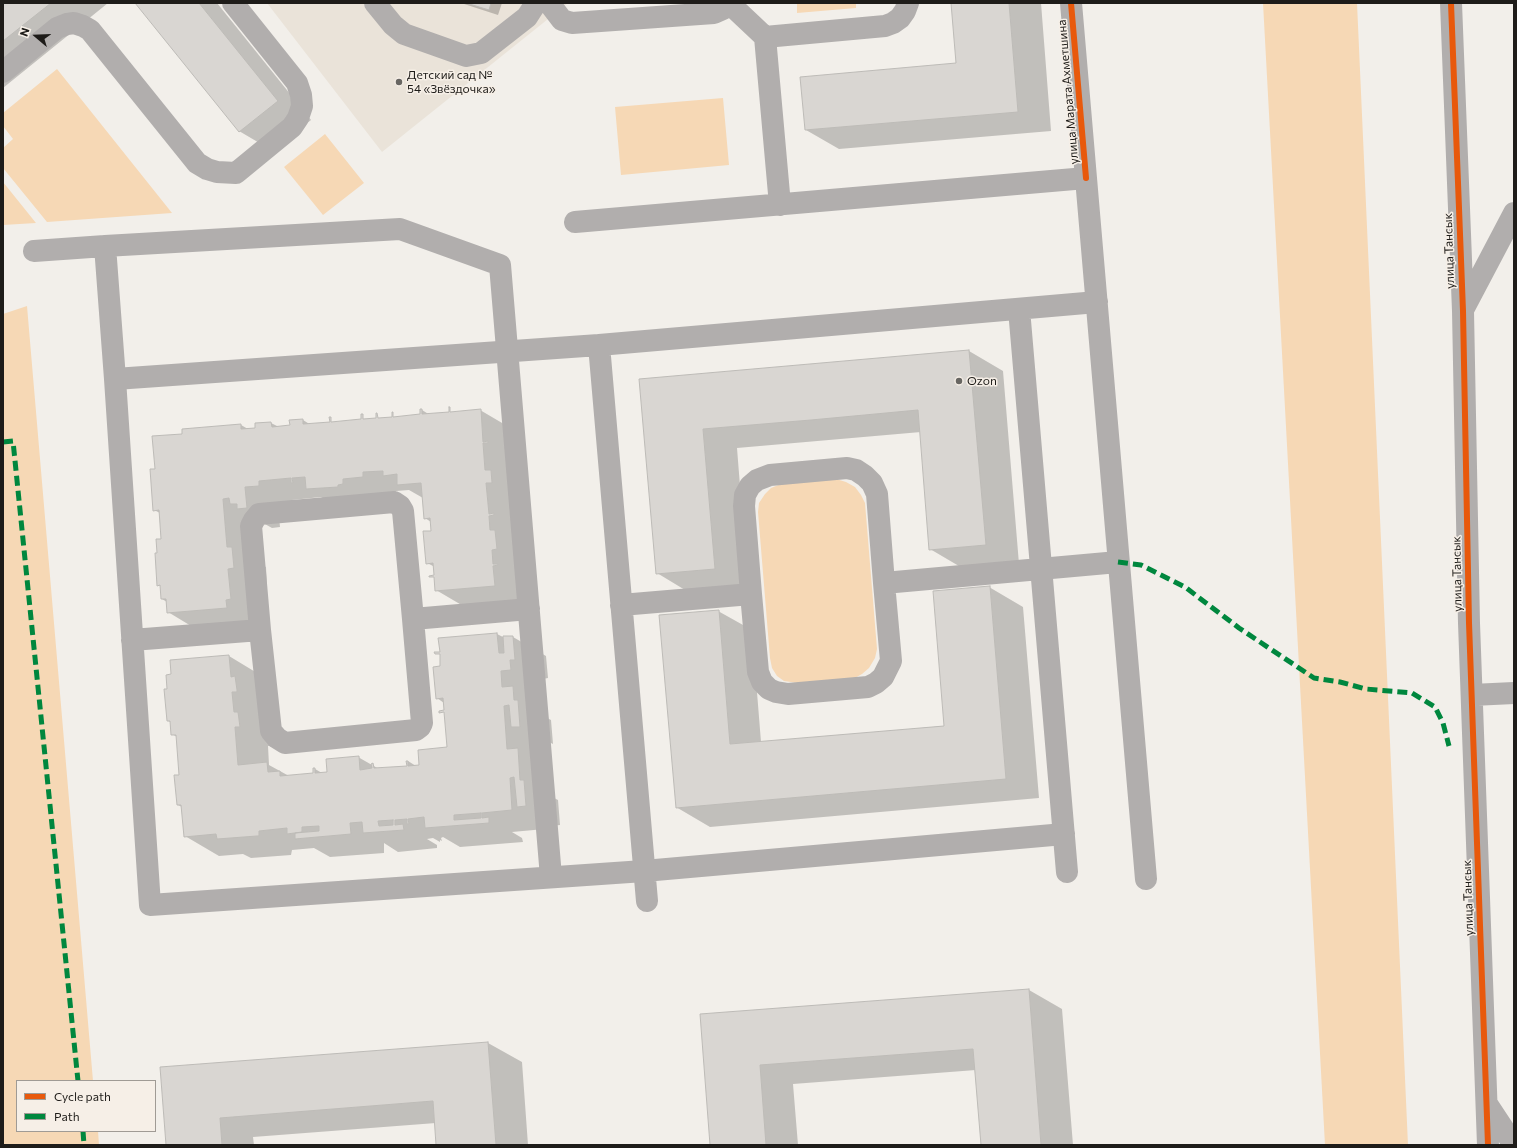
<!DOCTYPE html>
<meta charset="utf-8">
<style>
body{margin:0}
#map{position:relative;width:1517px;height:1148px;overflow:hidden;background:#f2efea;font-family:Commissioner,sans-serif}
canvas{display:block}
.frame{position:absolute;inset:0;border:4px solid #1e1c19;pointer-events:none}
.legend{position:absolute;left:16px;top:1080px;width:140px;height:52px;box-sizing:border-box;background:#f6efe7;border:1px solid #a09b95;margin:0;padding:5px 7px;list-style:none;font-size:12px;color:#1e1c19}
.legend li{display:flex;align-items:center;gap:8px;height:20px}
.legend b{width:20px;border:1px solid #a09b95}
.north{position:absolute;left:16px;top:16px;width:40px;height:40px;-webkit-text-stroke:3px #f6efe7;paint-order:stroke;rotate:289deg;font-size:11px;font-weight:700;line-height:16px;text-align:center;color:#1e1c19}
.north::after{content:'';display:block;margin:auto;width:14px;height:18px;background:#1e1c19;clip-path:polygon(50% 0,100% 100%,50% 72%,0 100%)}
</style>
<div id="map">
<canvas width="1517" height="1148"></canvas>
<div class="frame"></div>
<ul class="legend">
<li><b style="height:5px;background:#e8590c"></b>Cycle path</li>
<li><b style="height:5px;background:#00873e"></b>Path</li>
</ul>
<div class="north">N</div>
</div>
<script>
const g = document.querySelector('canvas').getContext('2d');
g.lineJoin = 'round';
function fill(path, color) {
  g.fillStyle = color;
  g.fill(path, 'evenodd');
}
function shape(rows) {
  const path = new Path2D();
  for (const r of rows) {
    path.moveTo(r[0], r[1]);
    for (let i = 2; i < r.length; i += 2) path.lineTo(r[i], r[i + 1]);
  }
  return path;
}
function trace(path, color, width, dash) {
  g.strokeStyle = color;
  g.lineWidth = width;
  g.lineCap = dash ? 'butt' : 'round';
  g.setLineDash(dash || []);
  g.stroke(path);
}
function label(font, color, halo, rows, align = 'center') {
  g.font = font + ' Commissioner,sans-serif';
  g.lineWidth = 3;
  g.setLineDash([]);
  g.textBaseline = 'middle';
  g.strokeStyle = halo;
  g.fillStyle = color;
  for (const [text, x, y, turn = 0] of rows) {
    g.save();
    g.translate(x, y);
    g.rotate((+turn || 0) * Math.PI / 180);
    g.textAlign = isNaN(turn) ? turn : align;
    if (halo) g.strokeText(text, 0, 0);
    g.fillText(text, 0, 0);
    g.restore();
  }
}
fill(shape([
 [267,3,568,3,382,152]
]), '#eae3d9');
fill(shape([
 [797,3,856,3,856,8,797,13],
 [1263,3,1357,3,1408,1145,1325,1145],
 [57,69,172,213,47,222,3,168,3,148,13,139,3,126,3,113],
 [723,98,729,165,621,175,615,107],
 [325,134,364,183,323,215,284,167],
 [3,182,36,223,3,225],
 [27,306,93,1081,17,1081,17,1131,98,1131,99,1145,3,1145,3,314],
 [836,479,846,482,855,487,861,495,865,503,877,649,875,658,869,668,862,674,853,679,798,683,784,681,777,676,772,668,770,658,758,512,759,503,765,494,771,488,781,484]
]), '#f6d8b5');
fill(shape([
 [3,3,108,3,3,88],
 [136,3,217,3,311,120,273,151,239,131],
 [461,3,502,3,498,15],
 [952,3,1041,3,1051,131,839,149,806,130,957,64],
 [969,351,1003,371,1019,564,964,569,930,549,921,432,737,448,748,587,690,593,657,573,640,380],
 [422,410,430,415,480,410,514,430,528,605,470,610,436,590,435,567,427,563,432,532,431,522,425,518,423,498,409,490,396,491,397,496,340,508,321,497,292,500,293,505,278,506,280,527,272,528,256,519,260,564,266,567,267,587,264,618,201,632,168,612,167,602,162,599,161,586,158,585,158,554,162,539,160,513,154,510,156,470,184,435,241,425,248,429,256,429,271,423,279,427,291,426,303,420,311,425,421,415],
 [989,587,1023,607,1039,798,710,827,676,807,718,611,752,630,761,742,945,726],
 [497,634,503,637,513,637,546,656,548,678,543,679,547,718,551,720,553,744,543,739,554,798,558,800,560,825,551,826,545,829,512,832,522,838,523,842,460,847,443,837,441,838,442,841,440,840,440,842,433,838,427,839,437,845,437,848,398,852,384,843,384,853,330,857,314,848,292,850,291,855,251,858,243,854,219,856,185,836,182,807,178,805,180,775,177,737,172,734,171,722,168,721,168,689,229,656,262,676,273,746,268,746,269,765,289,776,314,774,315,769,322,773,329,773,358,757,379,769,408,767,408,761,416,766,420,766,448,748,444,703,437,698,441,667,439,639],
 [1029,990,1062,1009,1073,1145,982,1145,976,1070,793,1084,798,1145,711,1145,701,1015],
 [488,1043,522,1062,528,1145,437,1145,436,1123,253,1137,254,1145,167,1145,161,1068]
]), '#0003');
const building = shape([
 [3,3,51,3,3,41,3,3],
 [135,3,199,3,278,101,239,132,135,3],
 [466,3,491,3,489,10,466,3],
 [951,3,1009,3,1018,112,805,130,800,77,956,63,951,3],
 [969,350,986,545,929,550,918,410,811,420,703,429,715,569,656,574,639,379,969,350],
 [449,407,450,407,450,412,481,409,483,442,488,441,488,443,483,443,485,470,491,470,492,483,486,483,489,514,494,513,494,515,489,516,490,530,495,530,497,549,492,550,493,564,498,564,498,565,493,566,495,586,435,591,434,577,429,577,429,576,434,575,433,563,426,564,423,531,431,531,430,518,424,519,421,483,397,485,397,474,383,476,383,471,363,472,363,477,343,479,343,484,338,485,338,487,306,489,305,477,292,478,293,483,291,483,291,478,259,481,259,486,245,487,247,508,237,509,237,504,230,504,229,498,223,499,227,547,232,547,234,568,228,569,231,599,226,600,227,608,167,613,166,599,161,599,160,585,157,586,155,553,157,553,156,539,161,539,159,510,153,511,150,469,155,469,152,436,182,434,182,429,241,424,241,429,255,428,255,423,271,422,272,427,290,425,289,420,303,419,303,424,330,422,329,417,331,417,331,422,361,419,361,414,363,414,363,419,376,418,376,413,377,413,378,418,392,417,392,412,393,412,393,417,420,414,420,409,422,409,422,414,449,412,449,407],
 [990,586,1006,779,676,808,659,615,719,610,730,744,944,726,933,591,990,586],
 [497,633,499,653,504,653,503,636,513,636,515,660,510,660,511,670,501,671,502,687,513,686,514,700,518,700,520,727,511,727,509,705,504,706,507,749,518,748,520,780,524,780,526,806,517,807,514,777,510,778,512,810,482,813,482,818,489,817,489,823,425,828,424,817,408,819,409,824,407,824,407,819,395,820,395,825,403,824,404,830,363,833,362,822,350,823,351,834,295,839,295,833,319,831,319,826,302,827,302,832,287,834,287,828,259,831,259,836,257,836,217,839,216,834,184,837,181,805,177,805,174,775,179,775,176,735,171,735,170,721,167,721,164,689,167,689,166,675,171,674,170,660,229,655,231,677,235,676,237,690,237,692,232,692,234,712,238,712,240,727,235,727,238,765,267,762,268,772,280,771,280,776,313,773,313,768,315,768,315,773,327,772,326,759,359,756,360,770,372,768,371,764,373,763,374,768,407,766,406,761,408,761,408,766,419,765,418,750,447,747,444,712,439,713,439,711,444,710,443,698,436,699,433,667,440,666,440,654,435,654,434,652,440,652,438,638,497,633],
 [481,813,481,818,454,820,454,815,481,813],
 [393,820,393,825,379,826,378,821,393,820],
 [1029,989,1041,1145,981,1145,973,1049,760,1065,766,1145,710,1145,700,1014,1029,989],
 [488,1042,496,1145,436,1145,433,1101,220,1118,222,1145,166,1145,160,1067,488,1042]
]);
fill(building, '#d9d6d2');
trace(building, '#bdbbb7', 1);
trace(shape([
 [375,3,393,25,404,34,466,56,481,53,527,17,536,3],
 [549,3,562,20,572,23,714,13,723,9,730,3],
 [1071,3,1146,879],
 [1451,3,1463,311,1469,623,1488,1145],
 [730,4,765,37],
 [3,72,57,28,67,24,74,23,83,26,90,30,197,163,207,169,217,172,236,173,292,127,298,118,302,106,301,95,297,83,233,3],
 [780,205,765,37,885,26,893,23,900,18,905,11,908,3],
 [575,222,1086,178],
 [34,251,105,246],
 [1019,309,1067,872],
 [1463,310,1514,213],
 [599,345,647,901],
 [115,379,105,246,400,229,500,265,551,877],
 [751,594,758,672,762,682,769,689,776,692,788,694,868,687,876,683,883,677,891,661,884,583],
 [621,605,751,594,744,506,745,495,750,486,757,480,770,475,847,468,856,470,865,476,872,483,877,494,884,583,1118,562],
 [260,630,271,731,277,738,285,743,416,730,420,727,422,723,413,619],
 [132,640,260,630,251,526,254,520,259,514,394,502,400,506,403,511,413,619,529,609],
 [1472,695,1514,693],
 [1064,834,644,871,150,905,115,379,599,345,1097,302],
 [1487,1104,1514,1145]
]), '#b1aead', 22);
trace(shape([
 [3,442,13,441,78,1081],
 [1118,562,1141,565,1185,587,1239,628,1314,678,1340,682,1366,689,1412,693,1435,707,1443,723,1449,746],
 [83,1131,84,1145]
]), '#00873e', 5, [10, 5]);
trace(shape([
 [1071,3,1086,178],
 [1451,3,1463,311,1469,623,1488,1145]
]), '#e8590c', 6);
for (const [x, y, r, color] of [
 [399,82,4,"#686662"],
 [959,381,4,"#686662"]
]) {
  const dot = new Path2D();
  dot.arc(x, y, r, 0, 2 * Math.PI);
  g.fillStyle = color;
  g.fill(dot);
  trace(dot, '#f6efe7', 1.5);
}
label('12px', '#1e1c19', '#f6efe7', [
 ["Детский сад №",407,75],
 ["54 «Звёздочка»",407,89],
 ["Ozon",967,381]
], 'left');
label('12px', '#1e1c19', '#f6efe7', [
 ["улица Марата Ахметшина",1068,92,-95],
 ["улица Тансык",1449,251,-92],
 ["улица Тансык",1457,574,-91],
 ["улица Тансык",1468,898,-92]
]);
</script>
